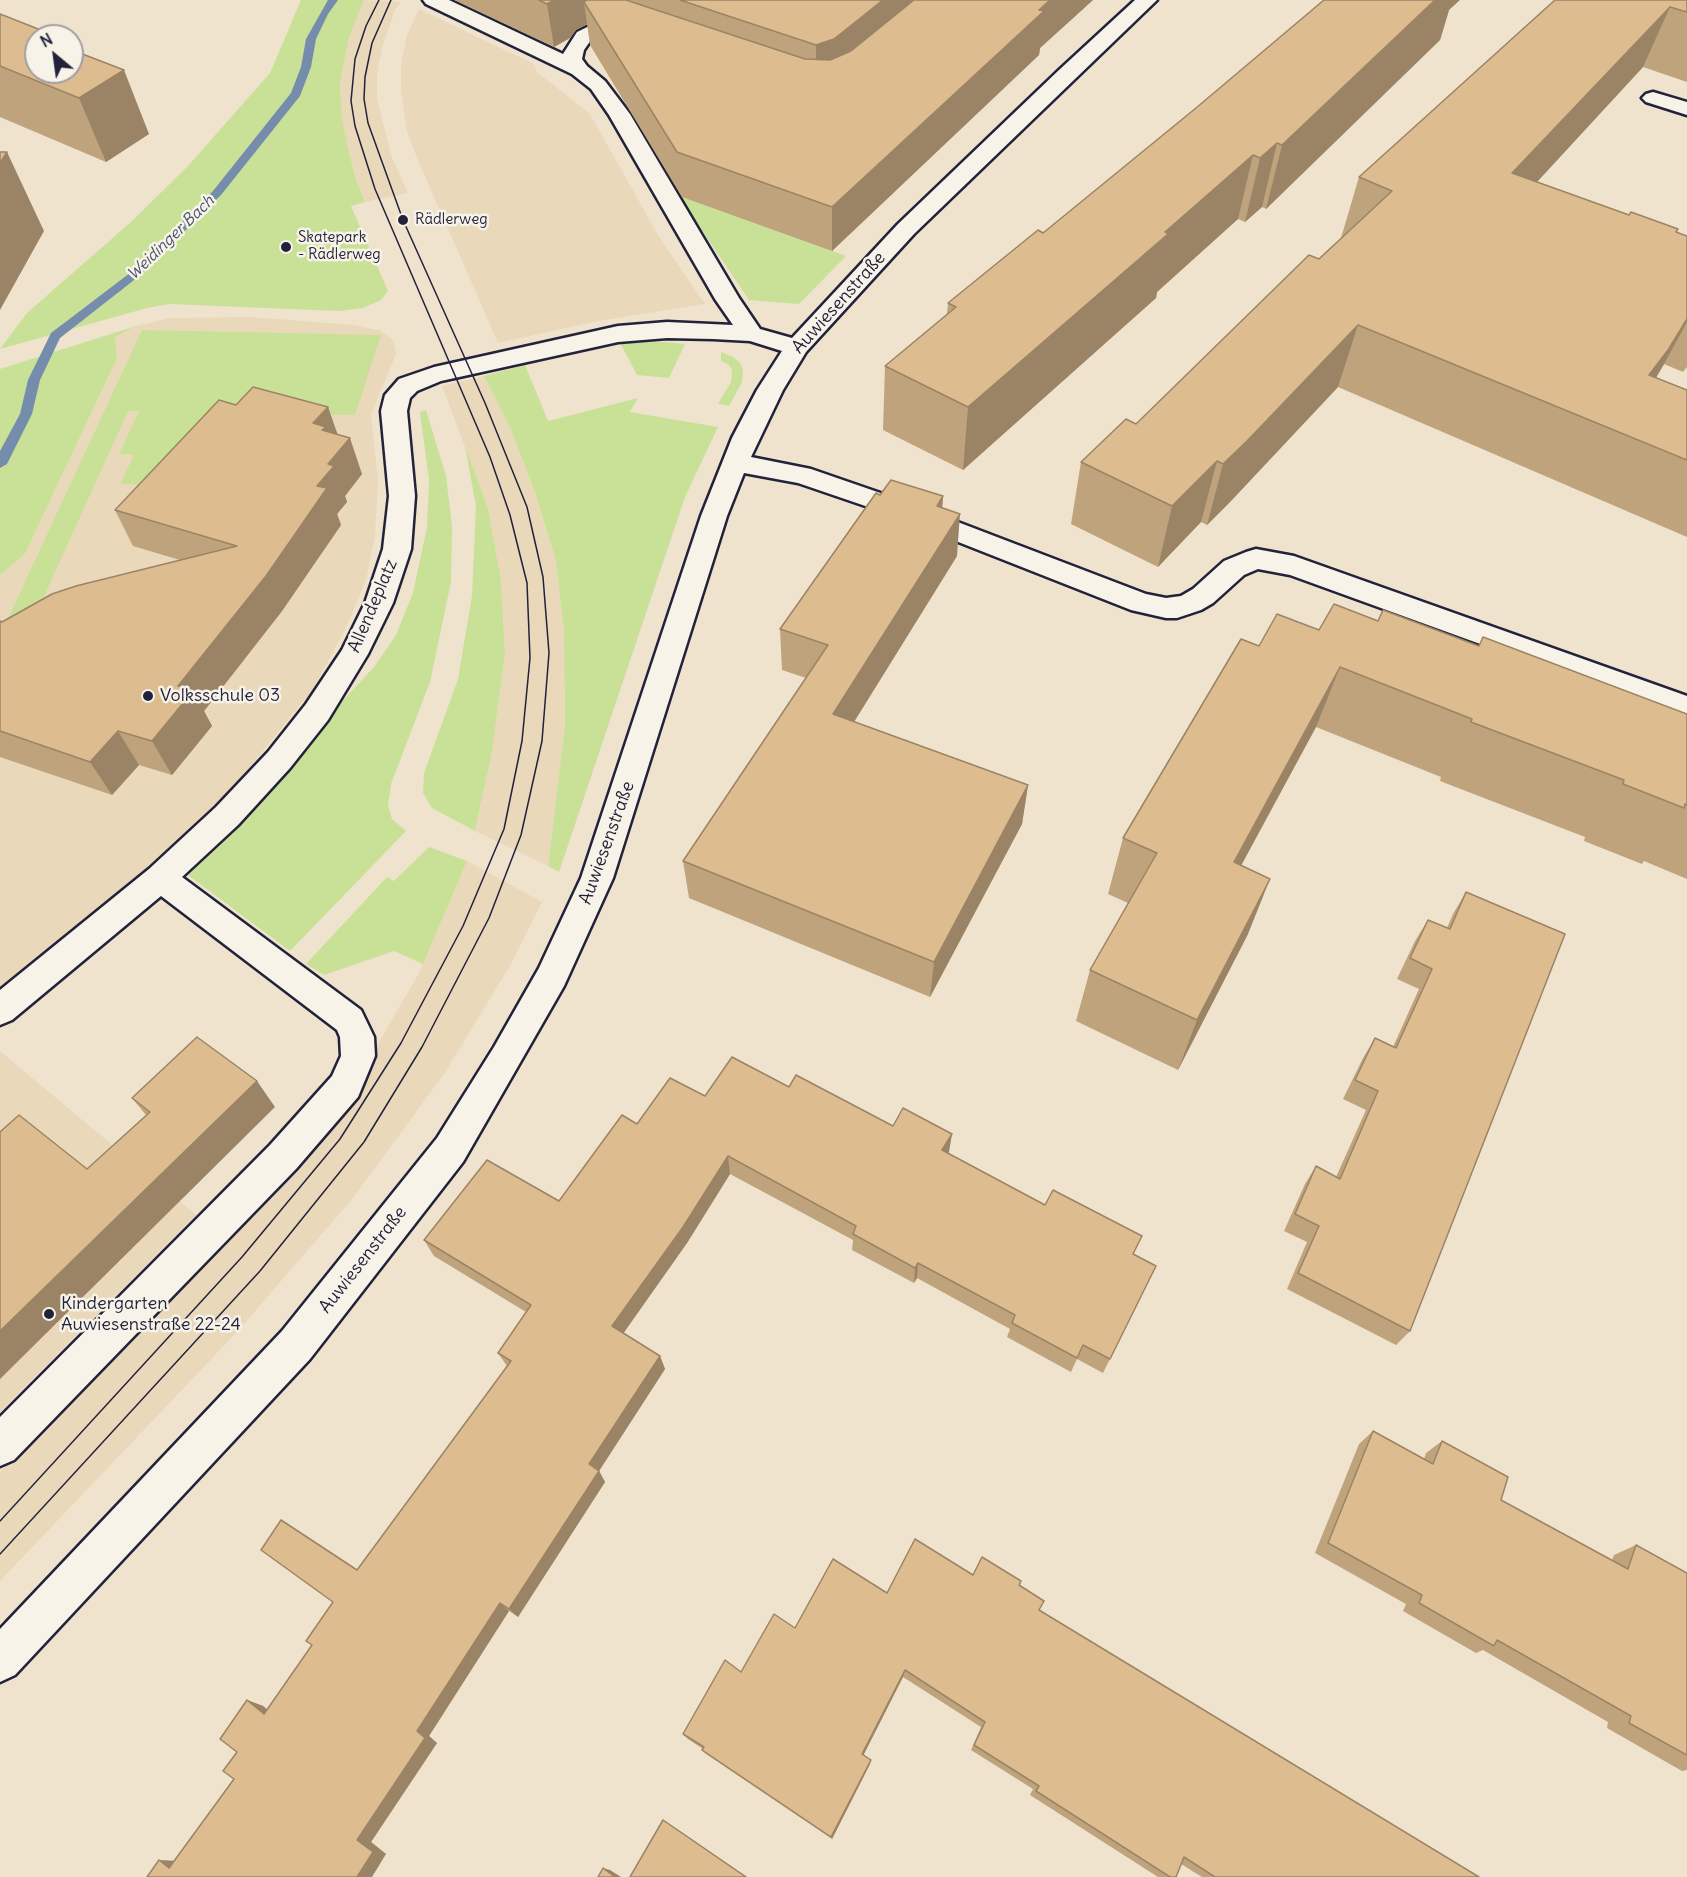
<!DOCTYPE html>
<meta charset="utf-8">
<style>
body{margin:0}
#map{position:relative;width:1687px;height:1877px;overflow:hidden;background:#efe3ce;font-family:Delius,sans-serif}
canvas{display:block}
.north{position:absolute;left:24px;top:24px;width:60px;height:60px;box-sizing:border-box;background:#f7f3e8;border:2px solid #a29fa3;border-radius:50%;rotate:331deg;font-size:16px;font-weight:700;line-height:24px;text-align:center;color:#22223b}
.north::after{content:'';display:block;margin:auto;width:21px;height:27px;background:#22223b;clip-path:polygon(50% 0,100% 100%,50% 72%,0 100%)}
</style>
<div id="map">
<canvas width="1687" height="1877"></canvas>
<div class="north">N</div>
</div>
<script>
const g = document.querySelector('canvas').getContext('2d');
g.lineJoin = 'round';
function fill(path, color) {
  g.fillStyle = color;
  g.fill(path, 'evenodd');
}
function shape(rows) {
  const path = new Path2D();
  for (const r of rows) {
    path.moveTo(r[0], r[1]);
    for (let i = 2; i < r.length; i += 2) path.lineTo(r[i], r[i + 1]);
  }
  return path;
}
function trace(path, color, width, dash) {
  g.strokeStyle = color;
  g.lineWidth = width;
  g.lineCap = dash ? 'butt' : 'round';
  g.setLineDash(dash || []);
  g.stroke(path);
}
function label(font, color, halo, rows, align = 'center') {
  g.font = font + ' Delius,sans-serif';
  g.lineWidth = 5;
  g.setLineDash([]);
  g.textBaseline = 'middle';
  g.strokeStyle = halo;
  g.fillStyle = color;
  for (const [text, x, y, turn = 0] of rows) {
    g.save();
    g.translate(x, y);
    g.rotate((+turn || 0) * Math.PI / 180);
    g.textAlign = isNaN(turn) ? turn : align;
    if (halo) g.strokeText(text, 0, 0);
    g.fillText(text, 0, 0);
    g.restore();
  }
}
fill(shape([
 [364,0,401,2,395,10,382,48,377,74,377,99,392,158,408,193,365,202,356,180,347,144,342,117,340,83,349,37],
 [419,9,534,64,537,72,590,114,659,237,705,304,598,321,498,343,417,158,407,132,401,91,401,65,406,38],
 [251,317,354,325,379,330,393,340,396,354,371,415,378,480,375,537,366,580,345,630,313,689,221,803,113,899,0,992,0,575,25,554,117,358,115,337,136,326,170,318],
 [484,376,512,432,536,495,556,561,564,631,565,725,548,866,475,831,492,752,505,653,501,580,488,508,442,386],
 [467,861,542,902,511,964,444,1074,353,1198,237,1332,0,1581,0,1472,130,1340,356,1082,419,973],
 [0,1051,196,1215,0,1412]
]), '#ead8bb');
fill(shape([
 [301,0,364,0,349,37,340,83,342,117,347,144,356,180,365,202,351,206,388,291,381,300,363,308,339,311,169,304,147,308,0,349,27,313,131,222,188,166,270,73],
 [679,196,718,208,846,256,799,304,749,300],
 [136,326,115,337,117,358,25,554,0,575,0,369],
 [142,330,381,335,355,415,235,413,170,485,120,484,134,455,119,454,139,411,128,411,31,625,5,625],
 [653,341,685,344,669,378,637,375,620,343],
 [721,352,733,357,741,364,743,371,742,382,729,406,718,404,731,382,732,370,728,364,721,361],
 [525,365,548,421,638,398,630,412,718,427,685,497,559,872,548,866,565,725,564,631,556,561,536,495,512,432,484,376],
 [426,410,446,476,452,526,451,582,430,682,391,784,388,806,392,819,406,831,290,951,184,872,374,667,396,635,413,593,427,527,429,480,420,412],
 [465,446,488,508,501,580,505,653,492,752,475,831,432,808,423,793,424,773,458,679,472,596,476,506],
 [429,847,467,861,423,964,394,951,324,975,306,964,387,877,394,881]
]), '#c8e197');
fill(shape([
 [328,0,338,0,328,14,316,39,311,67,300,96,221,195,138,277,60,338,40,380,32,414,7,464,0,468,0,451,20,414,28,380,51,333,130,273,213,191,291,93,301,67,306,39,328,0]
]), '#758cac');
const minor = shape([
 [423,0,449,0,563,54,577,32,643,0,669,0,666,4,591,40,584,50,582,59,587,66,605,81,630,114,739,298,760,329,792,338,898,224,1059,70,1135,0,1157,0,914,234,806,352,783,390,751,457,811,469,895,498,1146,594,1166,598,1181,596,1193,589,1224,561,1246,552,1256,549,1294,556,1687,696,1687,719,1290,575,1258,569,1244,575,1213,603,1201,610,1177,618,1166,618,1131,610,877,510,798,483,744,473,727,516,613,878,564,986,463,1162,310,1359,15,1675,0,1682,0,1629,282,1331,437,1138,494,1047,539,968,581,878,701,516,732,438,757,390,782,351,750,341,713,339,667,338,618,342,441,381,417,391,410,398,407,411,415,496,411,549,393,603,368,654,328,720,290,768,238,825,182,877,361,1010,374,1037,375,1056,358,1097,296,1169,14,1460,0,1466,0,1417,270,1145,332,1076,341,1056,340,1037,337,1030,161,896,12,1020,0,1025,0,990,149,869,216,807,268,752,306,704,342,650,365,603,383,549,389,496,381,411,385,395,399,379,434,367,618,326,667,322,733,325,715,299,609,115,591,89,572,74,426,4,423,0],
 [1653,92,1687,102,1687,115,1646,102,1642,98,1646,94,1653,92]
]);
trace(minor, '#22223b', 5);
fill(minor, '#f7f3e8');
trace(shape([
 [0,1521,242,1257,340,1139,401,1043,463,926,504,829,522,741,530,658,527,583,510,515,490,457,375,189,355,126,351,101,355,59,366,26,379,0],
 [0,1554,260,1271,364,1142,422,1047,489,918,521,835,542,741,549,653,543,577,527,507,485,403,403,220,368,123,364,99,365,77,372,43,391,0]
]), '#22223b', 1.5);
fill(shape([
 [454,0,1093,0,1040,48,1039,55,832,251,682,197,590,45,587,24,576,30,570,38,554,47],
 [1555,0,1687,0,1687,82,1643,67,1537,182,1687,236,1687,367,1683,372,1664,364,1656,378,1687,390,1687,537,1338,387,1230,502,1207,525,1201,522,1158,567,1071,524,1081,462,1136,424,1341,238,1359,177],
 [1449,10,1440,40,1266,209,1262,207,1245,222,1238,219,1157,292,1156,298,963,470,883,430,885,366,947,314,948,303,1043,233],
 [0,14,149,134,106,162,0,117],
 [236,405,328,407,337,435,362,474,345,496,347,502,337,514,341,525,282,611,204,711,212,726,172,775,139,765,112,795,0,757,0,621,2,622,180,560,133,546,115,510],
 [880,495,943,496,942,508,957,556,854,722,1028,785,1022,824,930,997,689,898,683,861,806,678,782,670,780,629],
 [1378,621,1479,646,1687,714,1687,879,1644,861,1642,864,1584,841,1585,837,1440,781,1441,777,1316,727,1241,866,1248,934,1178,1070,1076,1021,1090,970,1128,903,1108,894,1123,838,1259,646,1319,630],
 [1466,892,1410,1331,1396,1345,1287,1289,1307,1242,1284,1231,1305,1184,1316,1166,1336,1177,1366,1110,1343,1099,1363,1058,1375,1038,1393,1047,1419,989,1397,979,1415,941,1428,920,1447,928,1453,914],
 [789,1087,893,1126,949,1152,948,1154,1156,1266,1103,1373,1077,1359,1071,1372,1007,1337,1010,1329,917,1278,914,1283,852,1250,853,1240,730,1174,687,1243,623,1333,660,1356,665,1369,599,1471,605,1482,518,1617,509,1611,429,1736,437,1743,371,1842,386,1854,174,1861,234,1779,237,1752,247,1700,263,1706,267,1710,312,1645,357,1570,507,1366,498,1353,526,1312,434,1256,424,1240,559,1201,637,1124,705,1096],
 [132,1098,275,1107,87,1169,146,1115],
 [1373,1431,1424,1459,1426,1453,1442,1441,1501,1500,1612,1560,1614,1555,1636,1545,1687,1573,1687,1770,1682,1771,1607,1728,1608,1722,1483,1650,1476,1653,1403,1611,1406,1604,1315,1553,1359,1444],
 [973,1575,1019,1585,1039,1610,1479,1877,1202,1877,1181,1864,1176,1877,1158,1877,1030,1795,1033,1789,971,1750,981,1727,903,1677,863,1755,870,1764,832,1839,706,1754,702,1750,703,1749,688,1739,683,1734,741,1672,795,1628,887,1593]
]), '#bea37c');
fill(shape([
 [554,0,626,0,584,2,587,24,576,30,570,38,554,47,547,4],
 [883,0,935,0,816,89,816,45],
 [1050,0,1093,0,1040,48,1039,55,832,251,832,207],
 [1432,0,1460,0,1449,10,1440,40,1266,209,1282,145],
 [1670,7,1643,67,1488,235,1512,173],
 [124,70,149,134,106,162,68,72],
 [1277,143,1262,207,1245,222,1260,158],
 [7,152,44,231,0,310,0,163],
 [1253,155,1238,219,1157,292,1156,298,963,470,968,407,1165,232],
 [1687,319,1687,322,1664,364,1635,412,1649,375],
 [1358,325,1338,387,1230,502,1207,525,1223,464],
 [328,407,341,444,350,438,362,474,345,496,347,502,337,514,341,525,282,611,204,711,212,726,172,775,152,741,178,686,313,423],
 [1217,461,1201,522,1158,567,1172,506],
 [943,496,940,538,937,506],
 [960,514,957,556,834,754,833,714],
 [1340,667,1316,727,1213,917,1234,862],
 [118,731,139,765,112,795,90,762],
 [1028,785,1022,824,930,997,934,962],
 [1270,879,1248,934,1178,1070,1197,1020],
 [257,1081,275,1107,0,1379,0,1331],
 [952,1134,949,1152,939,1168,942,1150],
 [728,1156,730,1174,687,1243,618,1341,612,1326],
 [918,1263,917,1278,914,1283,915,1268],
 [660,1356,665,1369,599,1471,605,1482,518,1617,509,1609,589,1464],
 [500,1603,509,1611,429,1736,437,1743,371,1842,386,1854,372,1877,357,1877,357,1840,417,1731],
 [905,1670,903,1677,862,1758,862,1754],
 [247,1700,263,1706,280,1720,264,1714],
 [871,1760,870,1764,832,1839,831,1837],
 [663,1820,668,1823,747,1877,746,1877],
 [159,1860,179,1861,169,1868],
 [603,1868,610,1870,621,1877,615,1877]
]), '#9b8465');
const building = shape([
 [539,0,554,0,547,4,539,0],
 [587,0,626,0,805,59,830,60,851,51,914,0,1050,0,1039,10,1044,11,832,207,677,152,584,2,587,0],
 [680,0,883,0,834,39,816,45,680,0],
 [1324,0,1435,0,1282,145,1277,143,1260,158,1253,155,1165,232,1168,234,968,407,885,366,956,307,948,303,1038,230,1043,233,1196,108,1324,0],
 [1555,0,1687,0,1687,12,1670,7,1512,173,1629,215,1631,212,1678,229,1676,232,1687,236,1687,319,1668,350,1649,375,1687,390,1687,460,1358,325,1247,441,1223,464,1217,461,1172,506,1081,462,1126,419,1136,424,1309,255,1319,259,1392,191,1359,177,1555,0],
 [0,14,56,36,36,36,36,72,72,72,72,50,124,70,79,98,0,66,0,14],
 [0,152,7,152,0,163,0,152],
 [253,387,328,407,313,423,326,427,322,430,350,438,328,464,334,466,317,486,327,488,266,576,178,686,193,691,152,741,118,731,90,762,0,731,0,621,2,622,52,594,76,586,237,546,115,510,219,400,236,405,253,387],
 [891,480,943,496,937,506,960,514,833,714,1028,785,934,962,683,861,828,645,780,629,876,493,880,495,891,480],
 [1334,604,1378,621,1383,610,1479,646,1483,637,1687,714,1687,805,1685,804,1684,808,1623,784,1624,780,1471,722,1472,719,1340,667,1234,862,1270,879,1197,1020,1090,970,1157,853,1123,838,1241,639,1259,646,1277,614,1319,630,1334,604],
 [1466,892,1565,934,1410,1331,1298,1273,1319,1226,1295,1214,1316,1166,1340,1179,1378,1091,1355,1080,1375,1038,1396,1048,1432,969,1410,958,1428,920,1450,929,1466,892],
 [197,1037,257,1081,0,1331,0,1132,19,1115,87,1169,150,1112,132,1098,197,1037],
 [732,1057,789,1087,796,1075,893,1126,903,1108,952,1134,942,1150,1045,1205,1053,1190,1142,1236,1133,1254,1156,1266,1110,1359,1083,1345,1077,1358,1012,1323,1015,1315,918,1263,915,1268,853,1234,856,1226,728,1156,683,1227,612,1326,660,1356,589,1464,599,1471,509,1609,500,1603,417,1731,425,1738,357,1840,373,1852,357,1877,147,1877,159,1860,169,1868,234,1779,223,1771,237,1752,220,1739,247,1700,264,1714,312,1645,306,1641,333,1602,261,1550,281,1520,357,1570,511,1361,498,1353,531,1305,424,1240,487,1160,559,1201,622,1115,637,1124,670,1078,705,1096,732,1057],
 [1373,1431,1433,1464,1442,1441,1508,1477,1501,1500,1628,1569,1636,1545,1687,1573,1687,1755,1629,1723,1631,1716,1497,1640,1494,1646,1419,1603,1422,1595,1328,1543,1373,1431],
 [915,1539,973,1575,982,1557,1021,1581,1019,1585,1044,1601,1039,1610,1479,1877,1215,1877,1184,1857,1176,1877,1170,1877,1036,1791,1039,1786,974,1745,985,1722,905,1670,862,1754,871,1760,831,1837,702,1750,704,1747,683,1734,725,1660,741,1672,774,1614,795,1628,833,1559,887,1593,915,1539],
 [663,1820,746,1877,630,1877,663,1820],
 [603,1868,615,1877,598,1877,603,1868]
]);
fill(building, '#ddbd90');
trace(building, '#9b8465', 1.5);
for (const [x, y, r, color] of [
 [403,220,6,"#22223b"],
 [286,247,6,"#22223b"],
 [148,696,6,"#22223b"],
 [49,1314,6,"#22223b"]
]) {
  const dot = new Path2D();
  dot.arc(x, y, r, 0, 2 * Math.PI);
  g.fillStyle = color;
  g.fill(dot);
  trace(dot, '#f7f3e8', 2);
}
label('15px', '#22223b', '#f7f3e8', [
 ["Rädlerweg",415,220],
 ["Skatepark",298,238],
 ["- Rädlerweg",298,255]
], 'left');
label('italic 16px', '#454e6a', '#f7f3e8', [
 ["Weidinger Bach",171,238,-44]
]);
label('18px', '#22223b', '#f7f3e8', [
 ["Auwiesenstraße",839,303,-48],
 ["Allendeplatz",373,606,-67],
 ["Auwiesenstraße",607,843,-70],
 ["Auwiesenstraße",363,1260,-52]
]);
label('18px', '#22223b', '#f7f3e8', [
 ["Volksschule 03",160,696],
 ["Kindergarten",61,1304],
 ["Auwiesenstraße 22-24",61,1325]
], 'left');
</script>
